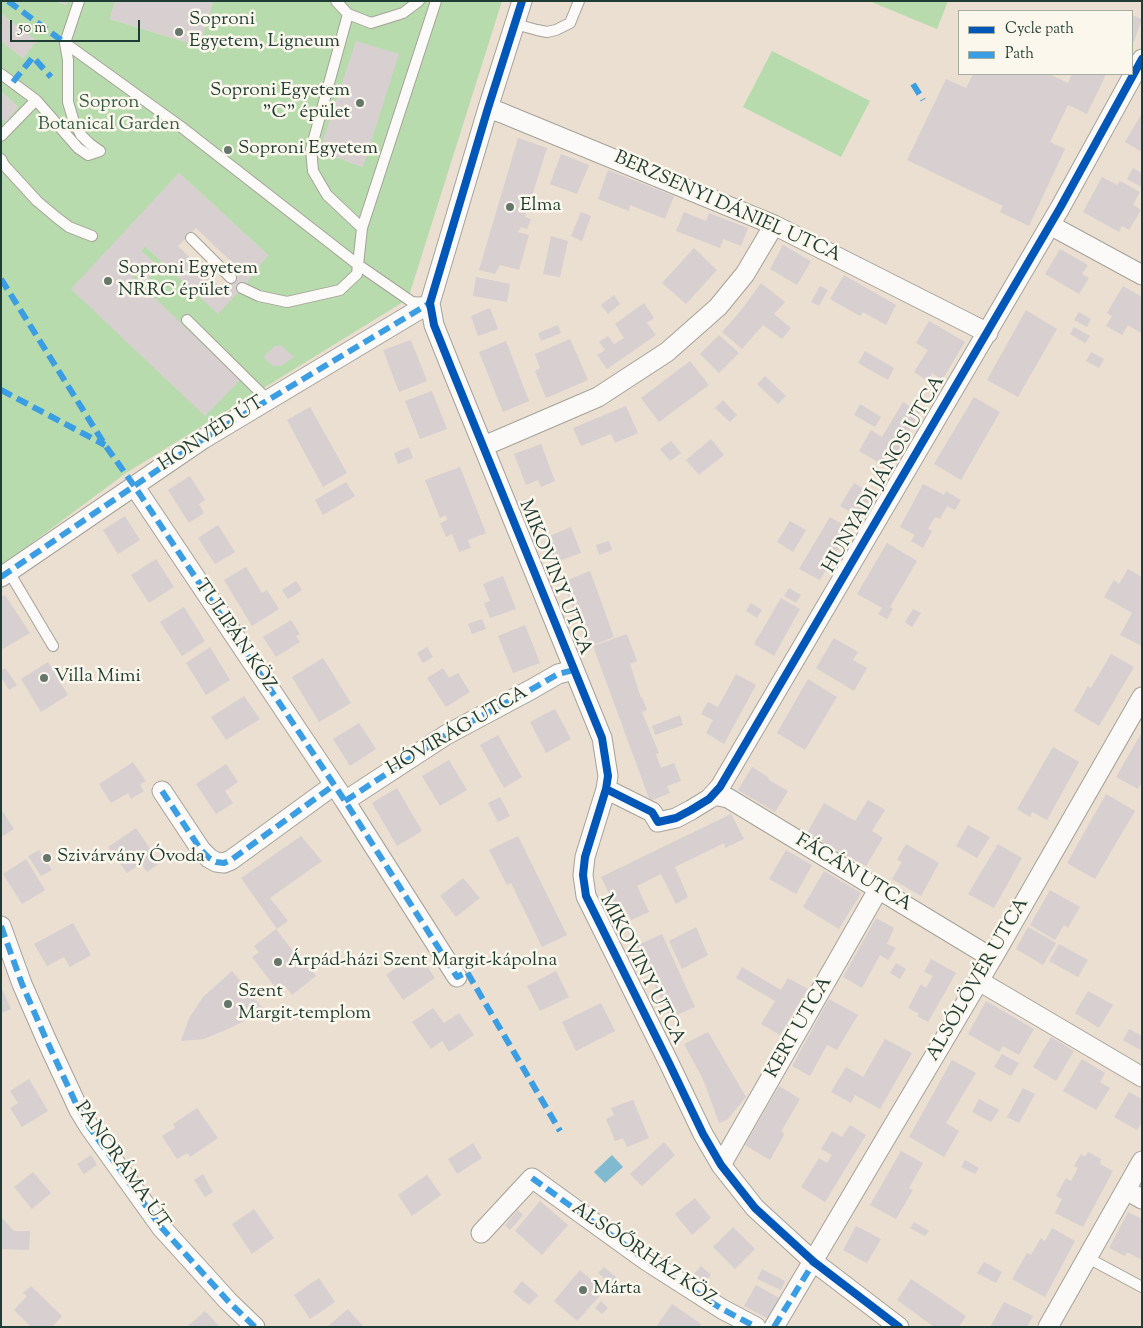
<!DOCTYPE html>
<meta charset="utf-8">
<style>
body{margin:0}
#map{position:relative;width:1143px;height:1328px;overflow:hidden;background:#eadfd0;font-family:"Sorts Mill Goudy",serif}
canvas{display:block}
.frame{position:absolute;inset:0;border:2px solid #1f3d34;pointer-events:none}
.legend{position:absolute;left:958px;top:10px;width:175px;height:65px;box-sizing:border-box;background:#fbf7ec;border:1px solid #a3ada2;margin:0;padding:6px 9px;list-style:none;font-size:15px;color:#1f3d34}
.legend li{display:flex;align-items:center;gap:10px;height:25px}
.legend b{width:25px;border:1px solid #a3ada2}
.scale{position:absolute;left:10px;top:20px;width:130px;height:22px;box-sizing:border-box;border:2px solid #1f3d34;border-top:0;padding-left:6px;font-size:15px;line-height:18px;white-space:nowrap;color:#1f3d34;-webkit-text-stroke:4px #fbf7ec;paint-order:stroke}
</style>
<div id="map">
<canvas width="1143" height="1328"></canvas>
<div class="frame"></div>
<ul class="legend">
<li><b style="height:6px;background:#0057b8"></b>Cycle path</li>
<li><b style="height:6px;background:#3c9ee2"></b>Path</li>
</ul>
<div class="scale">50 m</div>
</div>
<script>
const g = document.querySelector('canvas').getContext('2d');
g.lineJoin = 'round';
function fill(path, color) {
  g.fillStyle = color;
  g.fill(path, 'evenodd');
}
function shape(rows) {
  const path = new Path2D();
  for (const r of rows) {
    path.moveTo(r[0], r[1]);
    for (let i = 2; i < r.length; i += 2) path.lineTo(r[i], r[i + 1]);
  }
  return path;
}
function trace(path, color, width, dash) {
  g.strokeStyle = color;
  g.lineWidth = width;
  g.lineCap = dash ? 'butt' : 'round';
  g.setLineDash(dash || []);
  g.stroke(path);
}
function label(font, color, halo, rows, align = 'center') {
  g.font = font + ' "Sorts Mill Goudy",serif';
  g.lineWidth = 5;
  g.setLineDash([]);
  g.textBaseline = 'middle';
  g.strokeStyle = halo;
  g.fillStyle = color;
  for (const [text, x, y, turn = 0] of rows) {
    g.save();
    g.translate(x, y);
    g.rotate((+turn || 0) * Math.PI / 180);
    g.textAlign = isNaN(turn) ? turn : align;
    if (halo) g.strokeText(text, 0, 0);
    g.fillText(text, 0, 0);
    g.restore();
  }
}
fill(shape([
 [1,1,55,1,66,5,68,1,115,1,110,19,199,46,213,1,502,1,408,299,126,473,1,566,1,118,6,121,18,107,1,91,1,41,23,58,36,41,1,14],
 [356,42,363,167,320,151],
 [179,173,268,255,242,288,218,313,145,246,141,251,159,267,144,283,133,273,131,275,178,390,72,289],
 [869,1,948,1,937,29],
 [772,51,870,101,841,157,743,107]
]), '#b8dbad');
fill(shape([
 [612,1155,623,1167,605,1183,594,1172]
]), '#80bad0');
fill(shape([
 [56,1,68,1,66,5],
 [115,1,213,1,200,46,110,19],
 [1,14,37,41,23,58,1,41],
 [1132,15,1142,19,1134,42,1132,41],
 [356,41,399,54,363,167,320,151],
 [973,74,1049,74,1068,83,1072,74,1106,74,1087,114,1068,105,1050,142,1065,149,1029,226,1000,212,1003,206,907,160,946,79,966,88],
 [1,91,18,107,6,122,1,118],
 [1142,113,1142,152,1125,142],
 [518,138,547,148,532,196,537,198,532,213,526,212,525,217,531,219,527,229,521,227,518,232,529,235,519,270,500,265,495,274,479,270],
 [561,154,589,165,577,194,550,184],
 [1133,168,1142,173,1142,187,1127,179],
 [608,170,674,196,665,219,630,205,629,211,598,199],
 [179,173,268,255,242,288,218,314,145,246,141,251,159,267,144,283,133,273,131,275,240,380,205,416,71,289],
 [196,228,239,269,221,288,178,246],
 [1102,177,1117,185,1120,181,1140,192,1133,205,1141,210,1129,230,1122,226,1119,232,1083,212],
 [581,212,591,216,582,241,571,236],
 [684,212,706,221,709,213,748,228,741,246,723,239,720,248,676,231],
 [551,236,568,241,560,277,543,274],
 [783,245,811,261,797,285,770,269],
 [694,248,717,270,686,304,662,283],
 [1060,249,1088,265,1082,274,1089,278,1079,294,1045,274],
 [844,275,896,305,886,325,863,312,860,316,830,299],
 [476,277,510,284,507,302,473,296],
 [761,283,785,302,774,314,791,328,782,339,763,325,742,349,722,332,743,308],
 [820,286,828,290,819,306,811,302],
 [1123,286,1142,297,1141,333,1128,325,1122,335,1106,326,1112,316,1107,313],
 [614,295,620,304,608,314,601,305],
 [644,303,654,318,647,323,656,335,607,369,597,355,605,350,599,342,608,336,614,344,624,338,615,324],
 [490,308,498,329,478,336,471,316],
 [1026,310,1057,329,1018,397,987,380],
 [1079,312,1091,319,1087,327,1074,320],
 [929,321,965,342,942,380,932,373,928,381,914,372,928,350,916,343],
 [558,325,561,333,541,341,538,333],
 [1074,327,1090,336,1085,343,1070,334],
 [719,335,739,353,719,373,700,354],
 [570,339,588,380,546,398,535,371,540,368,535,354],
 [411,340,427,381,399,392,383,350],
 [506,341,529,401,503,412,479,352],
 [275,346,282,346,294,357,281,366,273,366,263,357],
 [865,351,894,368,888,380,858,363],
 [1091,352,1104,359,1099,368,1086,361],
 [690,361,709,385,659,422,641,398],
 [765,376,786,396,778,404,757,384],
 [432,391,447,429,420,439,405,401],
 [974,397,1000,412,961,480,934,464],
 [723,400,737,415,730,422,715,408],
 [903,402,920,412,888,468,859,451,871,430,882,437],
 [860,404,881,417,875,427,854,415],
 [626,406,638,433,615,443,611,434,581,446,573,428],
 [310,407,347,473,323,487,287,420],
 [711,439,724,455,699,475,686,460],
 [671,441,681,453,670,461,660,449],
 [541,444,555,481,541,487,538,480,526,485,514,454],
 [409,447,413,458,398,464,394,453],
 [460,467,486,533,468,540,471,548,459,552,452,534,446,537,440,523,447,520,446,515,440,518,425,480],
 [190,476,205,500,199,504,204,513,189,523,168,490],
 [346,482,355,496,323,515,315,500],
 [854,483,873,494,859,517,840,506],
 [923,484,944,495,946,491,961,500,955,510,947,506,940,519,935,517,928,529,932,531,923,548,911,541,915,535,900,527],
 [125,516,140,540,118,554,103,530],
 [830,517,850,529,820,580,799,569],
 [790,521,806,530,793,552,777,542],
 [218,525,235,552,215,564,198,538],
 [571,527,581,553,556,562,547,537],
 [609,541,612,550,599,555,596,545],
 [887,543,917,561,890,607,893,609,887,619,878,614,882,608,857,594],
 [156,559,174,587,149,603,131,575],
 [246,567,262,593,267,590,279,609,252,626,224,580],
 [1128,569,1142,577,1142,646,1120,635,1132,613,1104,597,1114,580,1119,584],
 [590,571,614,637,588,647,563,582],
 [503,576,516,609,490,618,484,603,490,601,483,584],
 [296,581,302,590,288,599,282,590],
 [789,588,801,595,796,603,784,596],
 [5,595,30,633,3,649,1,646,1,597],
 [781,598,800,609,774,656,754,644],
 [751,603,762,610,757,618,746,611],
 [184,607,205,641,182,656,160,622],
 [913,609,921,613,912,627,905,622],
 [482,619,486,629,472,634,468,624],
 [291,620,300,634,296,636,300,642,276,657,263,637],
 [525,625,540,663,513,673,498,636],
 [627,634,637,661,630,664,641,698,642,697,647,710,642,712,659,753,656,754,661,768,674,763,681,781,667,786,670,793,650,801,593,646],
 [834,638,858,652,853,660,867,668,854,691,816,668],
 [210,647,230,680,206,695,186,663],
 [427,647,433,657,423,663,417,653],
 [1111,654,1134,667,1099,726,1074,711,1088,686,1091,688],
 [323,658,351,703,319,722,292,677],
 [48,662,68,695,41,712,21,679],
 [5,668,17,685,9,690,1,677,1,671],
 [443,668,449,678,458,673,470,692,446,707,427,678],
 [736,674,756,685,724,744,706,733,713,720,701,714,708,702,718,707],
 [808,679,837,697,805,750,777,733],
 [244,696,260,719,226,740,211,717],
 [555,709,571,739,546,753,530,722],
 [680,715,683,725,655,735,652,726],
 [359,723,376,749,350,766,333,739],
 [1142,732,1142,783,1138,789,1116,777],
 [498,735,522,777,504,788,480,745],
 [1053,747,1079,762,1047,820,1032,812,1030,817,1017,809],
 [449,760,467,790,440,806,422,776],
 [133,762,146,781,140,785,144,791,131,799,128,793,111,803,99,784],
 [226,764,238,782,225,791,233,803,216,814,196,784],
 [752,767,768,777,769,780,788,791,775,812,738,790],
 [397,788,422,831,397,846,372,803],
 [1106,794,1135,811,1095,879,1067,863],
 [500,797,510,816,498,822,488,803],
 [868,800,885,810,872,831,883,838,866,866,807,833,824,803,855,821],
 [1,809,14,829,1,837],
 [731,814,744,839,725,848,724,843,675,867,688,897,676,904,661,874,637,886,649,912,631,920,624,907,617,910,601,877],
 [968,825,990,837,977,858,956,846],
 [136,828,160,863,147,872,141,864,127,873,108,847],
 [301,836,322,861,270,898,288,921,277,929,241,878],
 [518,836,567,935,542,947,511,883,507,885,489,850],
 [906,844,939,863,921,896,892,879,902,862,897,860],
 [998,844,1022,858,994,908,968,894],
 [39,850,52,870,41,876,28,856],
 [786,850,812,865,796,894,769,879],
 [26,859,45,890,22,904,3,874],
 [824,871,861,893,839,929,803,907],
 [463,878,480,898,456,917,440,896],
 [1050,890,1080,907,1068,928,1064,925,1055,940,1030,925],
 [876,918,894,928,887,944,896,948,888,960,880,955,862,988,843,977],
 [73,923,91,955,70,967,64,957,47,966,34,944],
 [696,927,708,955,682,969,669,941],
 [1028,927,1056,943,1043,965,1016,949],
 [276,929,302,963,305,961,316,976,292,995,285,986,278,991,252,957,259,952,254,946],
 [662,934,695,1007,670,1018,636,946],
 [1059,944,1088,960,1078,977,1049,961],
 [418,953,435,978,403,1000,386,975],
 [931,959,956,973,928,1022,917,1016,919,1014,908,1008,921,984,926,988,933,976,924,972],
 [896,963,906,969,900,979,890,973],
 [742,967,781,990,788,978,808,989,780,1035,761,1024,775,1001,736,978],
 [232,971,265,1011,228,1029,204,1039,181,1041,189,1018,203,997],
 [556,971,569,997,540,1011,527,986],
 [1,987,11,1009,1,1013],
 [1088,991,1113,1005,1099,1028,1075,1013],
 [829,999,858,1015,837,1050,827,1045,810,1076,792,1066],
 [986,1001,1034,1029,1019,1055,1003,1046,999,1052,968,1034],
 [601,1003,615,1031,576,1051,562,1022],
 [433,1008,444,1023,459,1013,474,1035,449,1052,442,1041,431,1049,412,1022],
 [1129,1029,1142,1036,1142,1051,1123,1040],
 [708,1032,746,1097,727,1120,719,1123,703,1079,684,1044],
 [1051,1037,1074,1051,1056,1081,1033,1067],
 [885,1039,912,1053,880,1109,855,1095,851,1103,831,1092,846,1067,863,1077],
 [1002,1054,1019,1063,1011,1076,994,1067],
 [1082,1059,1105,1073,1100,1082,1110,1088,1096,1110,1063,1091],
 [952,1060,976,1073,946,1123,959,1131,944,1157,909,1137],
 [29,1079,48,1111,22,1127,10,1108,18,1103,10,1091],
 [779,1086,800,1099,782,1130,784,1135,770,1160,745,1145],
 [1023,1088,1035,1094,1019,1123,1007,1117],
 [1129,1092,1142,1099,1142,1122,1137,1130,1114,1117],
 [979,1099,999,1110,991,1122,972,1112],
 [633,1100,649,1138,627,1147,623,1138,615,1141,606,1119,614,1115,611,1108],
 [197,1108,218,1138,190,1157,187,1153,177,1159,162,1136,175,1128,173,1124],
 [850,1125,866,1135,825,1202,801,1187,819,1158,827,1163,832,1155,821,1149,832,1131,842,1137],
 [664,1142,675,1155,642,1186,630,1174],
 [473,1143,482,1158,457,1174,448,1159],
 [901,1151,923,1163,909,1188,913,1190,896,1219,870,1205],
 [1088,1152,1101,1159,1100,1164,1113,1171,1083,1227,1055,1213,1062,1199,1056,1196,1066,1178,1071,1181,1078,1168,1074,1166,1081,1154,1085,1157],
 [91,1155,97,1165,84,1174,77,1164],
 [965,1160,979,1168,975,1174,961,1167],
 [33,1172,51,1193,32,1209,14,1187],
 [203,1174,213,1192,205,1197,194,1180],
 [427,1175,441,1195,412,1216,398,1195],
 [695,1198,711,1218,692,1235,675,1214],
 [540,1201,568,1225,542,1255,515,1231],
 [254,1209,274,1238,252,1254,232,1224],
 [518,1210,523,1215,510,1230,505,1225],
 [1128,1212,1142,1219,1142,1260,1127,1252,1125,1256,1109,1248],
 [1,1217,14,1231,30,1231,29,1250,1,1249],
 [914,1222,929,1231,925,1236,910,1228],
 [856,1226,881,1239,867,1263,843,1250],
 [733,1227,755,1249,735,1269,713,1247],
 [1052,1228,1075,1241,1045,1297,1012,1279,1027,1253,1031,1255,1041,1238,1045,1241],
 [984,1262,1002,1272,996,1283,977,1273],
 [701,1266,711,1275,701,1285,692,1276],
 [604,1267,617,1278,611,1284,598,1273],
 [762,1269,785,1281,781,1290,757,1279],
 [580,1270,604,1291,577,1321,554,1301],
 [319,1278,335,1302,310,1319,294,1295],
 [911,1279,966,1316,959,1327,934,1327,897,1300],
 [522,1281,538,1295,529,1305,513,1292],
 [756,1285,781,1299,770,1320,744,1306],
 [31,1286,62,1316,52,1327,31,1327,14,1310,27,1296,23,1293],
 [601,1301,608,1308,602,1314,595,1308],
 [1004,1302,1033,1316,1027,1327,990,1327],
 [672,1304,701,1324,699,1327,656,1327],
 [348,1309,364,1327,327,1327],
 [205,1311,220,1327,187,1327]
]), '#d8cfd1');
const lane = shape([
 [336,1,348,14,371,23,403,13,419,1],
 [348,14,311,149,313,171,327,195,362,228],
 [515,24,537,30,547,32,556,30,570,23,579,1],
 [65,43,180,126,357,264,412,302,425,303],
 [1,74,36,100],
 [1,136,36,100,78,148,88,155,100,151,90,144,81,135,73,119,68,102,68,60,65,43,79,1],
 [1,159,4,165,37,201,56,217,69,227,92,236],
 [191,238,231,278],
 [242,288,259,296,287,302,340,290,357,274,362,228,436,1],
 [187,320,267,399],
 [9,572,53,646],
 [1088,1258,1142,1287]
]);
const street = shape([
 [522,1,488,108,430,303,434,325,452,370,602,738,608,776,606,789,585,857,583,875,586,896,669,1063,703,1134,721,1165,755,1208,814,1262,899,1327],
 [488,108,502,113,774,225,988,333],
 [1050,225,1142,275],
 [484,446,598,397,667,352,718,307,745,274,774,225],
 [135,487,345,801,457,977],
 [1,577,203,439,430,303],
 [606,789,652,812,658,822,676,818,691,810,709,799,720,787,1060,208,1142,59],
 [162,791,201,850,209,858,216,862,224,863,231,860,334,785],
 [713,795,728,798,992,958],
 [345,801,446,735,532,689,558,674,574,670],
 [1,926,22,984,46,1039,79,1110,90,1128,161,1227,228,1301,255,1327],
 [979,981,1142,1077],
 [721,1165,878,890],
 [1126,1190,1142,1199],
 [481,1233,532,1178,647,1261,722,1309,756,1327],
 [774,1327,996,952,1142,697],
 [1048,1327,1142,1161]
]);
trace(lane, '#a5a299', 12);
trace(street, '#a5a299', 21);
trace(lane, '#fcfaf8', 10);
trace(street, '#fcfaf8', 19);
trace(shape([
 [8,1,65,43],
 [13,82,33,57,51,77],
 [913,84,923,100],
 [1,279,105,445,135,487,345,801,457,977,467,972,560,1131],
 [1,390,105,445],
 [1,577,203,439,430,303],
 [162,791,201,850,209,858,216,862,224,863,231,860,334,785],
 [345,801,446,735,532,689,558,674,574,670],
 [1,926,22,984,46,1039,79,1110,90,1128,161,1227,228,1301,255,1327],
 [532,1178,647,1261,722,1309,756,1327],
 [774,1327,814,1262]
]), '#3c9ee2', 6, [12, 6]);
trace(shape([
 [522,1,488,108,430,303,434,325,452,370,602,738,608,776,606,789,585,857,583,875,586,896,669,1063,703,1134,721,1165,755,1208,814,1262,899,1327],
 [606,789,652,812,658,822,676,818,691,810,709,799,720,787,1060,208,1142,59]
]), '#0057b8', 8);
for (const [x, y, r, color] of [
 [179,32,5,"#66766b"],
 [360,103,5,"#66766b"],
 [228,150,5,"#66766b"],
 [510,207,5,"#66766b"],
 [108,281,5,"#66766b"],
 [44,678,5,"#66766b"],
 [47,858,5,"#66766b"],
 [278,962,5,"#66766b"],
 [228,1004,5,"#66766b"],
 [583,1290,5,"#66766b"]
]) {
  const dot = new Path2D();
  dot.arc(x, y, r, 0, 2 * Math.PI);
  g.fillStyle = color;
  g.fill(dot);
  trace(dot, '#fbf7ec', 2);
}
label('19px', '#1f3d34', '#fbf7ec', [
 ["Soproni",189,21],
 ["Egyetem, Ligneum",189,43],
 ["Soproni Egyetem",350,92,"right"],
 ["\"C\" épület",350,114,"right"],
 ["Soproni Egyetem",238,150],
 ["Elma",520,207],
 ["Soproni Egyetem",118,270],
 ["NRRC épület",118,292],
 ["Villa Mimi",54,678],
 ["Szivárvány Óvoda",57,858],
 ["Árpád-házi Szent Margit-kápolna",288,962],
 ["Szent",238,993],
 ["Margit-templom",238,1015],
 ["Márta",593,1290]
], 'left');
label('19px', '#365c47', '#fbf7ec', [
 ["Sopron",109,104],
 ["Botanical Garden",109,126]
]);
label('19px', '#1f3d34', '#fbf7ec', [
 ["BERZSENYI DÁNIEL UTCA",727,208,24],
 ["HONVÉD ÚT",212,435,-33],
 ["HUNYADI JÁNOS UTCA",885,475,-60],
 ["MIKOVINY UTCA",554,578,68],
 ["TULIPÁN KÖZ",234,636,56],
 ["HÓVIRÁG UTCA",458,732,-30],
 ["FÁCÁN UTCA",853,874,31],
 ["MIKOVINY UTCA",641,970,63],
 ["ALSÓLÖVÉR UTCA",979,980,-60],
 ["KERT UTCA",800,1028,-60],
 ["PANORÁMA ÚT",121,1166,55],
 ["ALSÓŐRHÁZ KÖZ",643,1255,34]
]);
</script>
